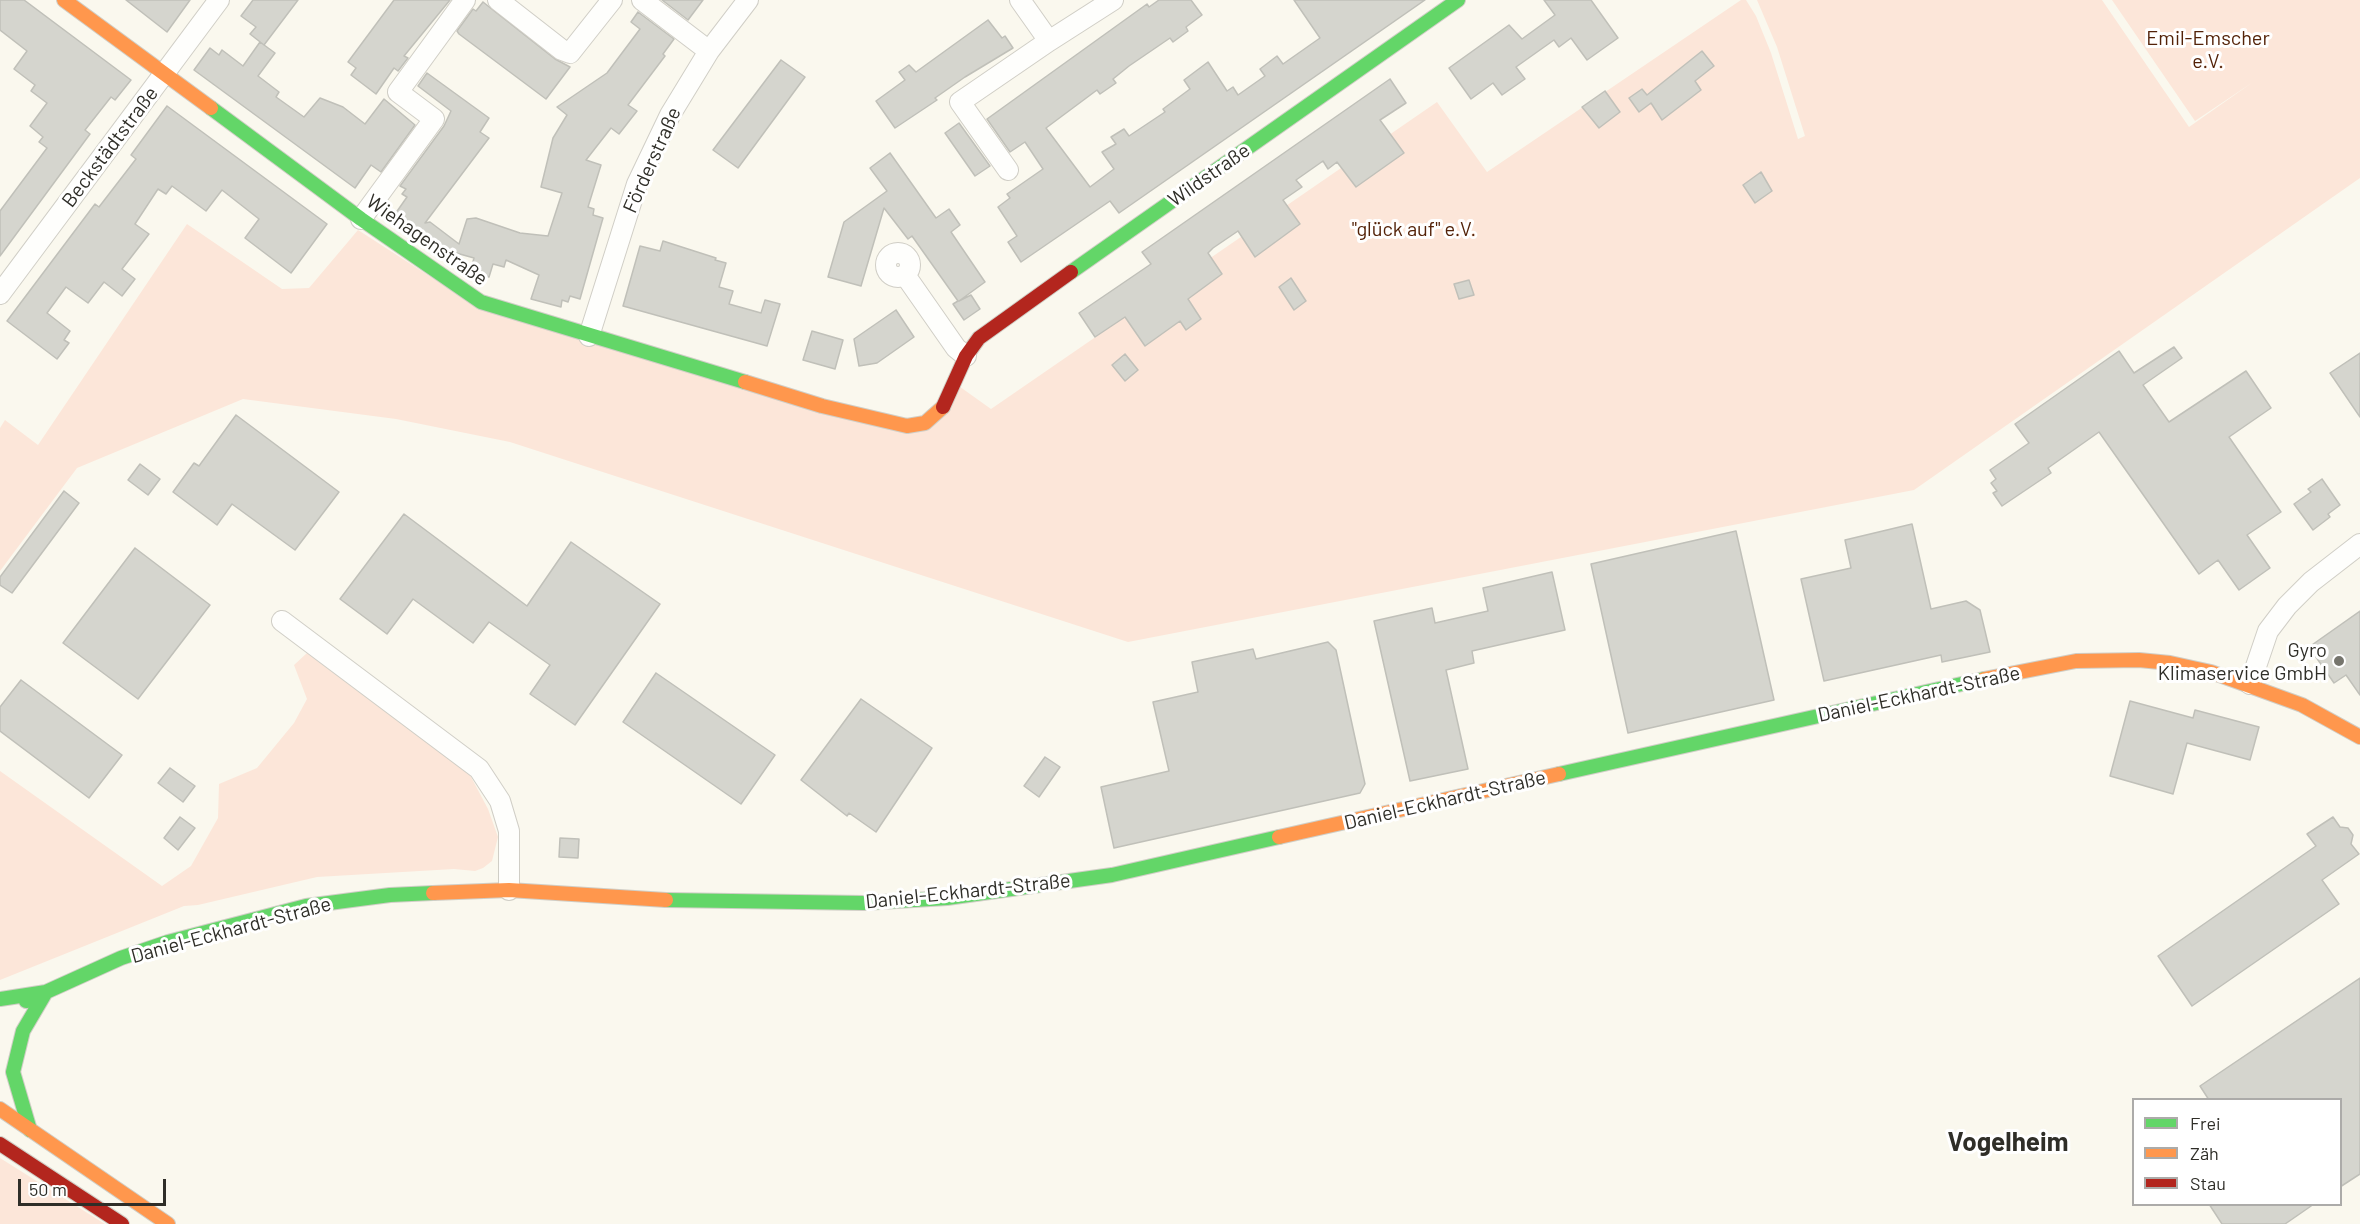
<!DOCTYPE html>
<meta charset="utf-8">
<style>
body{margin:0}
#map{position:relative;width:2360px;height:1224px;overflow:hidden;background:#faf8ee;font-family:Barlow,sans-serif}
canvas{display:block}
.legend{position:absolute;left:2132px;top:1098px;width:210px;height:108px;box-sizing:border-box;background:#fff;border:2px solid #acaba9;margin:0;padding:8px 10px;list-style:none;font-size:18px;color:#2f2e28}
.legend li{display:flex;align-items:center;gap:12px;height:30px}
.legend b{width:30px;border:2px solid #acaba9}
.scale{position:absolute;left:18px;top:1179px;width:148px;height:27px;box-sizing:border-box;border:3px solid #2f2e28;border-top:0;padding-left:8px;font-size:18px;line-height:21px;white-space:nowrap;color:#2f2e28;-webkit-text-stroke:4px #fff;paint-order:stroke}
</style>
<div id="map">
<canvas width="2360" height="1224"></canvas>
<ul class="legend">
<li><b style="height:8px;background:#63d668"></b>Frei</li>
<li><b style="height:8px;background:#ff974d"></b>Zäh</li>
<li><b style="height:8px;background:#b3261e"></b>Stau</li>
</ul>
<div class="scale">50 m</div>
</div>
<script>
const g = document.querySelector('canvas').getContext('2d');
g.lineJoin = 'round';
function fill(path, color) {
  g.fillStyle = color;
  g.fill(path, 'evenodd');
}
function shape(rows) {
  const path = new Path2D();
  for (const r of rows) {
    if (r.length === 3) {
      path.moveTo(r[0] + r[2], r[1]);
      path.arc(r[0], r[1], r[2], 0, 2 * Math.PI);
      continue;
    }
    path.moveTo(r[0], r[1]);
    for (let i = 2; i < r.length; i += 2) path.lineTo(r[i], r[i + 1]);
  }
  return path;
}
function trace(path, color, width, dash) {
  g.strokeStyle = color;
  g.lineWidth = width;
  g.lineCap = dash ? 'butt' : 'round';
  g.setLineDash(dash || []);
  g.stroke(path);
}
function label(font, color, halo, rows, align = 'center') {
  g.font = font + ' Barlow,sans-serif';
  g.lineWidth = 6;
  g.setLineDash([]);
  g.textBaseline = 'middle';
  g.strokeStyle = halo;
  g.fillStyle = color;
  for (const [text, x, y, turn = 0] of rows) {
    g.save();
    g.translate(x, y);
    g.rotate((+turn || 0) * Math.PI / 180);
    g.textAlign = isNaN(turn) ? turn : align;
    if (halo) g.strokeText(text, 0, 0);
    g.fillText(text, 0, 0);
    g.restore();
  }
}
fill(shape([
 [1741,0,1746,0,1756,16,1771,53,1798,139,1805,136,1777,47,1757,0,2102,0,2189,127,2253,82,2195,121,2112,0,2360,0,2360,178,1914,490,1128,642,510,442,396,419,243,399,77,468,0,571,0,428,5,420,38,445,187,224,282,289,309,288,358,230,479,308,908,429,956,384,991,409,1437,102,1487,172],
 [307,653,470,775,488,809,498,837,492,861,483,868,475,871,454,869,317,877,198,905,184,906,0,980,0,771,162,886,191,866,218,818,219,784,257,768,294,723,307,699,294,665],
 [0,1158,105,1224,0,1224]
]), '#fce6d9');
const building = shape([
 [0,0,24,0,131,80,115,100,111,97,85,130,90,134,0,256,0,211,47,148,39,142,43,137,30,126,47,103,31,91,35,85,14,69,27,51,0,30,0,0],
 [126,0,190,0,167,32,126,0],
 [253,0,298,0,264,45,250,34,256,27,241,16,253,0],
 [394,0,450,0,404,56,408,58,398,71,394,68,376,94,351,75,356,68,348,62,394,0],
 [662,0,703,0,688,20,662,0],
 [1159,0,1191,0,1202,15,1186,27,1188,31,1173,42,1170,38,1129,66,1113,79,1116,83,1100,94,1097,90,1046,128,1090,187,1114,169,1102,152,1116,144,1111,137,1124,129,1129,136,1165,112,1163,109,1190,89,1184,80,1208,62,1227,91,1233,87,1238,95,1265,76,1260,69,1277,56,1283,64,1320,38,1294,0,1425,0,1119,213,1110,201,1021,262,1008,242,1017,236,998,207,1010,198,1007,194,1043,169,1025,142,1010,152,987,119,1147,4,1149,7,1159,0],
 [1544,0,1591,0,1618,38,1587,60,1571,38,1559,47,1554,40,1516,67,1525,79,1502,95,1493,83,1471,99,1449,68,1509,25,1522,39,1555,15,1544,0],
 [483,2,555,59,570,67,546,99,459,34,457,31,473,9,476,11,483,2],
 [638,12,674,39,663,54,665,56,628,105,637,111,619,134,611,128,586,160,601,165,588,207,594,209,593,215,603,218,580,299,570,296,568,302,562,300,561,307,531,299,539,275,506,260,504,267,493,264,489,277,470,272,474,258,442,249,441,252,393,217,407,197,402,194,406,189,400,186,444,126,451,111,418,86,427,73,489,118,480,132,489,138,425,223,430,222,459,244,467,219,476,218,520,233,548,236,562,193,541,187,553,138,567,115,557,107,607,73,640,29,631,22,638,12],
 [988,20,1002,38,1005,36,1013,48,965,77,935,98,937,100,895,128,876,101,905,80,899,72,909,65,916,72,988,20],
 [260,42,275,53,258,76,279,92,276,97,304,117,320,98,343,107,365,124,384,99,415,125,381,172,371,165,355,188,194,70,210,48,219,55,222,50,243,66,260,42],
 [1702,51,1714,66,1695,81,1701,90,1662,120,1651,103,1639,112,1629,98,1642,89,1647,95,1702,51],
 [781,60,805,77,738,168,713,150,781,60],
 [1390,79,1406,103,1380,120,1404,153,1356,187,1337,162,1328,169,1323,161,1296,180,1302,187,1283,200,1300,224,1255,257,1238,231,1213,248,1208,253,1222,274,1188,299,1201,319,1186,330,1180,321,1145,346,1125,317,1095,337,1079,313,1151,264,1142,252,1390,79],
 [1605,91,1620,112,1599,128,1582,107,1605,91],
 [167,106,327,224,291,273,245,238,259,219,222,190,206,211,172,186,166,194,158,189,135,224,149,234,122,269,135,279,122,296,104,282,88,303,66,287,47,313,70,331,64,340,69,343,57,359,7,321,95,204,99,207,136,159,131,155,167,106],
 [959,123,990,166,975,176,945,133,959,123],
 [890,153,936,218,949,209,960,225,951,232,985,282,959,301,971,295,980,309,964,320,953,304,958,301,912,236,908,239,884,208,861,286,828,277,844,222,887,191,870,168,890,153],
 [1761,172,1772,191,1755,203,1743,185,1761,172],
 [663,241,716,258,715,260,726,263,719,287,733,291,729,304,761,313,765,300,780,304,767,346,623,306,640,246,660,251,663,241],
 [1291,278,1306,301,1294,310,1279,287,1291,278],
 [1469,280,1474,295,1459,299,1454,284,1469,280],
 [896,310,914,337,877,363,859,366,854,339,896,310],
 [812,331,843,340,835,369,803,360,812,331],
 [2174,347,2182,358,2143,385,2169,422,2246,371,2271,408,2229,437,2281,512,2247,535,2270,568,2239,590,2218,560,2199,574,2099,432,2048,468,2051,473,2002,506,1993,493,1997,491,1991,483,1996,479,1990,470,2029,443,2015,424,2119,351,2134,373,2174,347],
 [2360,353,2360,417,2330,373,2360,353],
 [1125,354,1138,370,1125,381,1112,365,1125,354],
 [236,415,339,492,295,550,232,504,217,525,173,492,194,463,199,466,236,415],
 [140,464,160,479,148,495,128,480,140,464],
 [2322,479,2340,505,2328,514,2330,517,2313,530,2294,504,2311,492,2308,489,2322,479],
 [64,491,79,503,12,593,0,585,0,577,64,491],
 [404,514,527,606,571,542,660,604,575,725,530,694,550,665,489,622,473,643,413,599,387,634,340,599,404,514],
 [1912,524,1931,609,1966,601,1980,610,1990,652,1942,662,1941,655,1824,681,1801,579,1851,568,1845,540,1912,524],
 [1736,531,1774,700,1628,733,1591,564,1736,531],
 [135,548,210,605,138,699,63,643,135,548],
 [1552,572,1565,630,1472,651,1474,663,1446,670,1468,769,1410,781,1374,621,1432,608,1435,623,1488,611,1483,588,1552,572],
 [2360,611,2360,695,2346,675,2334,683,2309,647,2360,611],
 [1328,642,1336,650,1365,784,1360,793,1114,848,1101,787,1169,771,1153,702,1198,692,1192,662,1253,649,1256,659,1328,642],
 [656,673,775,755,741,804,623,722,656,673],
 [21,680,122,755,89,798,0,731,0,707,21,680],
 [861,699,932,748,876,832,849,813,847,816,801,780,861,699],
 [2130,701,2193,718,2195,710,2259,727,2250,760,2187,743,2173,794,2110,776,2130,701],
 [1045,757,1060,767,1039,797,1024,786,1045,757],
 [170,768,195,786,183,802,158,783,170,768],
 [180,817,195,828,178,850,164,838,180,817],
 [2333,817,2340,827,2348,828,2353,835,2351,844,2359,854,2322,880,2339,904,2192,1006,2158,956,2316,846,2307,834,2333,817],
 [560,838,579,839,578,858,559,857,560,838],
 [2360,978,2360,1174,2340,1187,2340,1100,2209,1100,2200,1086,2360,978],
 [2209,1204,2314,1204,2285,1224,2222,1224,2209,1204]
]);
fill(building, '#d5d5ce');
trace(building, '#c0c0b9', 1.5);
const street = shape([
 [498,0,562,50,570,53,612,0],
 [642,0,709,51],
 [1020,0,1049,41,1113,0],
 [1008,170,960,102,1049,41],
 [361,219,434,119,398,92,465,0],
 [898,265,12],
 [905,275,956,348,966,356],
 [0,294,219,0],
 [589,336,637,184,670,115,709,51,748,0],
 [282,621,479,769,500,801,509,831,509,890],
 [2250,684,2268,631,2287,606,2311,582,2360,544]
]);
const fast = shape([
 [211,108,361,219,481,302,745,382],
 [1071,272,1458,0],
 [1559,774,1984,679],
 [666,900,864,903,947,898,1112,875,1279,837],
 [0,999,46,992],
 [26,1001,121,958,168,942,306,906,390,895,433,893],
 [30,1130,13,1072,23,1031,46,992]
]);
const slow = shape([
 [64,0,211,108],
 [745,382,822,406,907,426,925,423,943,407],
 [1984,679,2076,661,2139,660,2170,663,2211,672,2302,705,2360,737],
 [1279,837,1559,774],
 [433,893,509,890,666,900],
 [0,1109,168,1224]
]);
const jam = shape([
 [943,407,966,356,979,338,1071,272],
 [0,1144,122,1224]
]);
trace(street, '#d0cec6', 22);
trace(fast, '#d0cec6', 16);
trace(slow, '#d0cec6', 16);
trace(jam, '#d0cec6', 16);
trace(street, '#fefefc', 20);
trace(fast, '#63d668', 14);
trace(slow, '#ff974d', 14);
trace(jam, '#b3261e', 14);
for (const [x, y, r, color] of [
 [2339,661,6,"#76756d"]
]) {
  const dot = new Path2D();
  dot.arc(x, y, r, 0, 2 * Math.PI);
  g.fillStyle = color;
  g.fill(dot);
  trace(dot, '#fff', 2);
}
label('20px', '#532208', '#fff', [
 ["Emil-Emscher",2208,38],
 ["e.V.",2208,61],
 ["\"glück auf\" e.V.",1414,229]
]);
label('20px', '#2f2e28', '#fff', [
 ["Beckstädtstraße",110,147,-53],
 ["Förderstraße",652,160,-66],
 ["Wildstraße",1209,175,-35],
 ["Wiehagenstraße",427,240,35],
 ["Daniel-Eckhardt-Straße",1919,694,-12],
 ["Daniel-Eckhardt-Straße",1445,800,-13],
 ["Daniel-Eckhardt-Straße",968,891,-6],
 ["Daniel-Eckhardt-Straße",231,930,-15]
]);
label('20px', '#2f2e28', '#fff', [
 ["Gyro",2327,650],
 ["Klimaservice GmbH",2327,673]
], 'right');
label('bold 26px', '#2f2e28', '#fff', [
 ["Vogelheim",2008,1142]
]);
</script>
